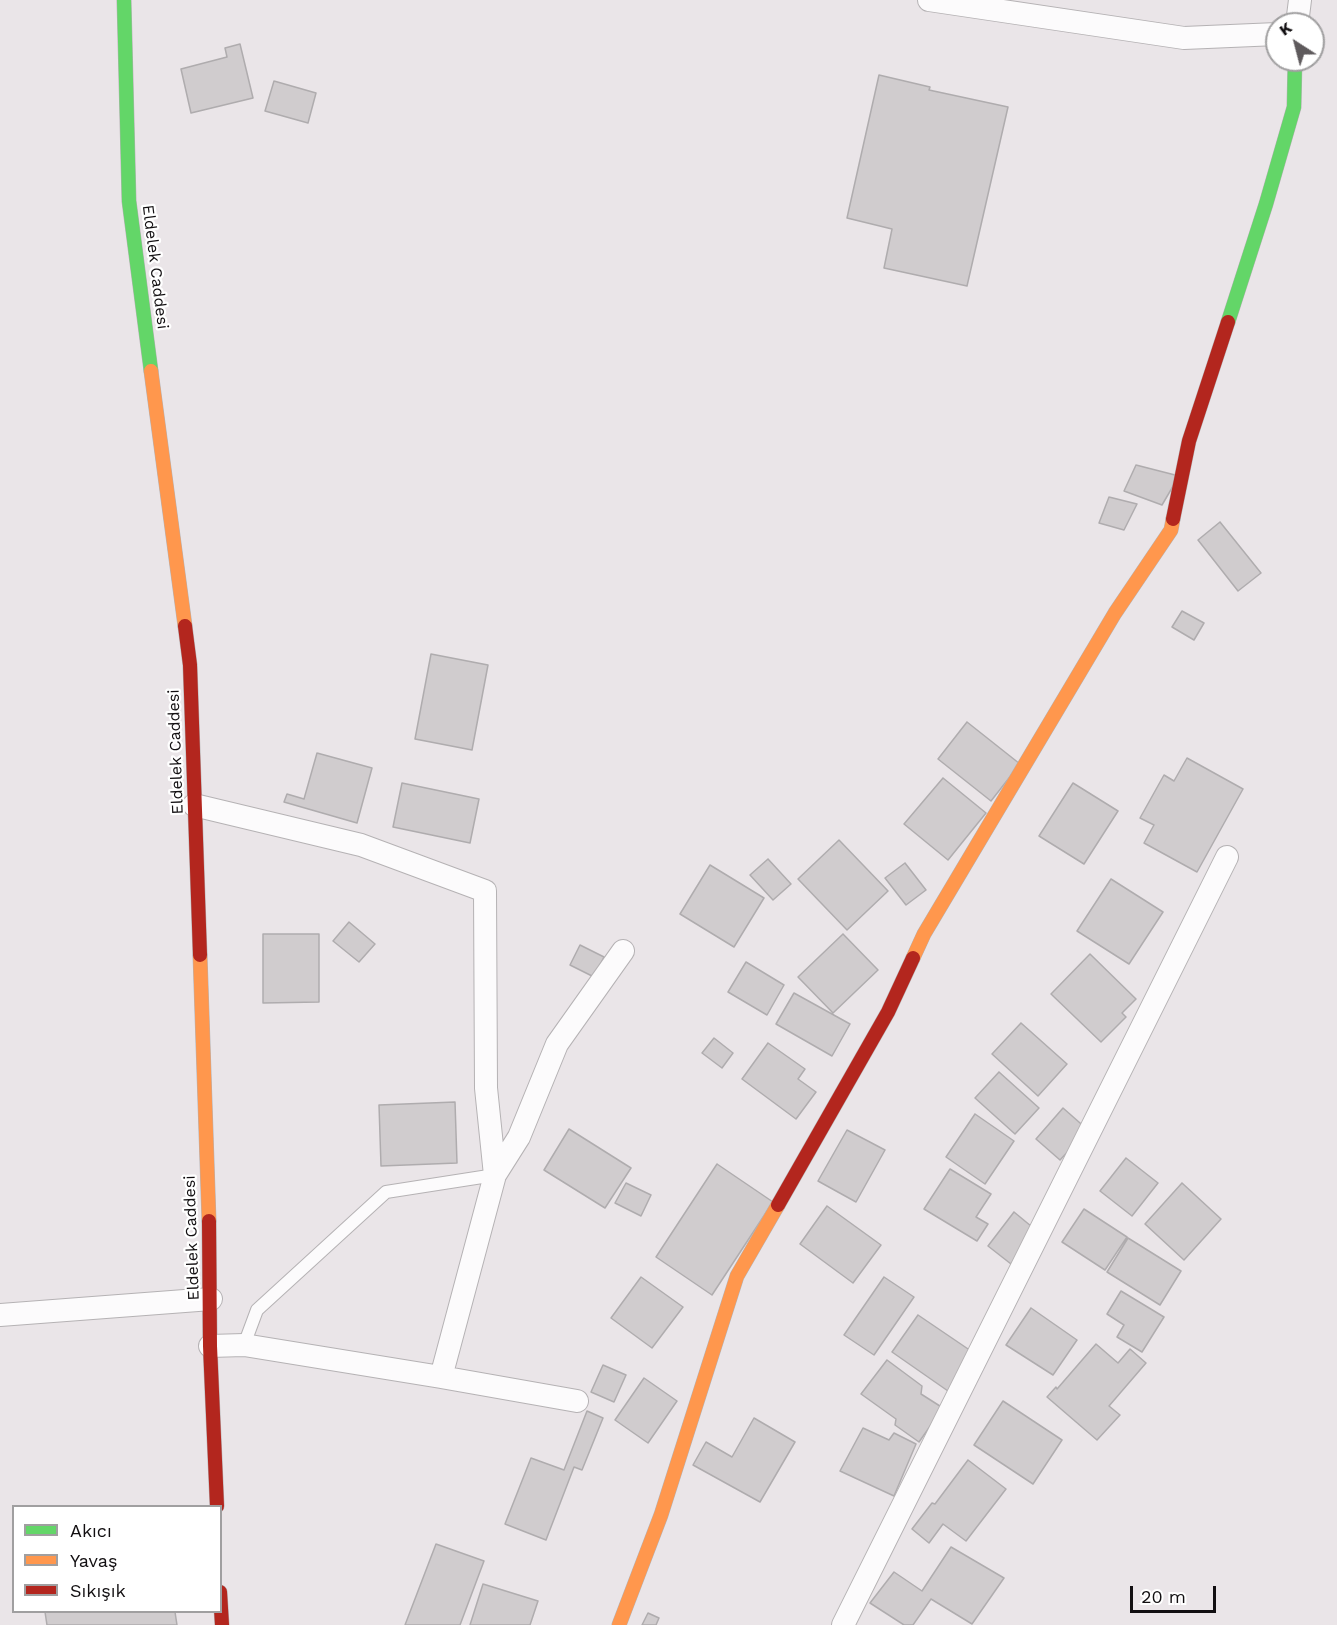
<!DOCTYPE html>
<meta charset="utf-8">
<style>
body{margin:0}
#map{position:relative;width:1337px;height:1625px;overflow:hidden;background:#eae5e8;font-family:"Work Sans",sans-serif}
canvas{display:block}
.legend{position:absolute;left:12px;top:1505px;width:210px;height:108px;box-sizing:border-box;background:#fff;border:2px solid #a09fa0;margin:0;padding:8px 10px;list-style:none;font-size:18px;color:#120f11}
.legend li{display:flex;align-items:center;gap:12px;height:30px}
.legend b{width:30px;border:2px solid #a09fa0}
.north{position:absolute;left:1265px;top:12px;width:60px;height:60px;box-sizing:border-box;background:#fff;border:2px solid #a09fa0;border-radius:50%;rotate:324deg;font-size:16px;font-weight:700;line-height:24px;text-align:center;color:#120f11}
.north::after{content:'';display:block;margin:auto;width:21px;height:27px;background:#5e5a5c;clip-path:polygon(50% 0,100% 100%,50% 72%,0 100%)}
.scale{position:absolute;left:1130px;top:1586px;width:86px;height:27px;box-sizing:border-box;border:3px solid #120f11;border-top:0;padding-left:8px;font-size:18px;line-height:21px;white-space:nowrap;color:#120f11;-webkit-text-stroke:4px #fff;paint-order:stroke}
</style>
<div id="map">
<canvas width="1337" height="1625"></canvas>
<ul class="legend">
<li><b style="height:8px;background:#63d668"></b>Akıcı</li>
<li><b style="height:8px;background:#ff974d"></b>Yavaş</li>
<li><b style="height:8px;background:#b3261e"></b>Sıkışık</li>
</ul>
<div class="north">K</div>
<div class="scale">20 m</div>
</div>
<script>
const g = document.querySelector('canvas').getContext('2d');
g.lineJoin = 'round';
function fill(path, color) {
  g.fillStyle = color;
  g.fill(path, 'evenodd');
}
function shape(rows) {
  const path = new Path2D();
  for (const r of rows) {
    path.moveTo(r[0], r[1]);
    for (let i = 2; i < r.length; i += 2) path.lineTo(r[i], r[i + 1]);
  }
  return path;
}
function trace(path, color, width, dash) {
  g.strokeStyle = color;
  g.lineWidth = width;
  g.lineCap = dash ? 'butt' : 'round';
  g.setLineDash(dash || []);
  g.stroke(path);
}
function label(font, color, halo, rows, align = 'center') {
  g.font = font + ' "Work Sans",sans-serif';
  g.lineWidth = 4.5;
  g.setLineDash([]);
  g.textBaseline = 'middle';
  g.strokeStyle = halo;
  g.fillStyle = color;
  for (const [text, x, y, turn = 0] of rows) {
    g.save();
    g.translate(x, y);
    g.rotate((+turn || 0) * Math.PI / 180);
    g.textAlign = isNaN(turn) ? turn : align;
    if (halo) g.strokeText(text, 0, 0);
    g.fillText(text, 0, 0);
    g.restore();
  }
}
const building = shape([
 [240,44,253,98,191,113,181,69,227,57,225,48,240,44],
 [879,75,930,87,929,90,1008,107,967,286,884,268,892,229,847,218,879,75],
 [274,81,316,93,308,123,265,111,274,81],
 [1136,465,1179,476,1162,505,1124,491,1136,465],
 [1109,497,1137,504,1124,530,1099,523,1109,497],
 [1220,522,1261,573,1238,591,1198,540,1220,522],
 [1182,611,1204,623,1194,640,1172,627,1182,611],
 [431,654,488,665,472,750,415,739,431,654],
 [967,722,1020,764,991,801,938,759,967,722],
 [317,753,372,768,357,823,284,802,287,794,304,799,317,753],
 [1187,758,1243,789,1197,872,1144,843,1154,825,1140,818,1164,775,1174,781,1187,758],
 [943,778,986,813,948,860,904,824,943,778],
 [402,783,479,799,470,843,393,827,402,783],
 [1073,783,1118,811,1084,864,1039,836,1073,783],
 [839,840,888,891,847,930,798,879,839,840],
 [768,859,791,884,773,900,750,875,768,859],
 [905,863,926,890,906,905,885,878,905,863],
 [710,865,764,898,734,947,680,914,710,865],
 [1111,879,1163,912,1129,964,1077,931,1111,879],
 [349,922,375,944,359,962,333,941,349,922],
 [263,934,319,934,319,1002,263,1003,263,934],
 [843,934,878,970,833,1013,798,977,843,934],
 [580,945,604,957,594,977,570,965,580,945],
 [1090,954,1136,999,1122,1013,1126,1017,1101,1042,1051,994,1090,954],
 [746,962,784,985,767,1015,728,992,746,962],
 [794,993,850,1024,832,1056,776,1024,794,993],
 [1021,1023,1067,1064,1038,1096,992,1054,1021,1023],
 [714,1038,733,1053,722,1068,702,1053,714,1038],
 [768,1043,805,1069,798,1079,816,1092,796,1119,742,1079,768,1043],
 [999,1072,1039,1108,1015,1134,975,1098,999,1072],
 [455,1102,457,1163,381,1166,379,1105,455,1102],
 [1063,1108,1088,1130,1060,1160,1036,1139,1063,1108],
 [975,1114,1014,1141,985,1184,946,1157,975,1114],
 [569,1129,631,1168,605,1208,544,1170,569,1129],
 [847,1130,885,1150,856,1202,818,1181,847,1130],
 [1126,1158,1158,1183,1132,1216,1100,1191,1126,1158],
 [717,1164,773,1202,712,1295,656,1257,717,1164],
 [950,1169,991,1194,976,1217,988,1224,977,1241,924,1209,950,1169],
 [626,1183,651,1195,641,1216,615,1203,626,1183],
 [1182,1183,1221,1219,1184,1260,1145,1224,1182,1183],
 [827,1206,881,1245,853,1283,800,1244,827,1206],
 [1084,1209,1127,1237,1105,1270,1062,1242,1084,1209],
 [1014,1212,1037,1231,1011,1264,988,1246,1014,1212],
 [1128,1238,1181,1271,1160,1305,1107,1272,1128,1238],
 [641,1277,683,1307,652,1348,611,1318,641,1277],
 [884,1277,914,1297,874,1355,844,1335,884,1277],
 [1121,1291,1164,1317,1142,1352,1117,1337,1124,1325,1107,1314,1121,1291],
 [1031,1308,1077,1340,1053,1375,1006,1345,1031,1308],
 [918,1315,974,1353,948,1391,892,1352,918,1315],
 [1096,1344,1118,1363,1130,1349,1146,1363,1109,1406,1120,1415,1097,1440,1047,1397,1056,1387,1057,1389,1096,1344],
 [887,1360,922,1386,921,1394,943,1408,919,1442,895,1425,896,1419,861,1394,887,1360],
 [603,1365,626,1375,614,1402,591,1392,603,1365],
 [644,1378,677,1401,648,1443,615,1420,644,1378],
 [1003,1401,1062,1440,1033,1484,974,1445,1003,1401],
 [587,1411,603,1418,582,1470,574,1467,546,1540,505,1524,531,1458,564,1470,587,1411],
 [754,1418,795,1442,760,1502,693,1465,706,1442,732,1457,754,1418],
 [863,1428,889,1440,894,1433,916,1444,894,1496,840,1471,863,1428],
 [968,1460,1006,1489,966,1541,943,1524,929,1543,912,1529,932,1503,935,1504,968,1460],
 [436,1544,484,1561,460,1625,405,1625,436,1544],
 [951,1547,1004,1578,972,1624,931,1599,913,1625,904,1625,870,1603,894,1572,922,1591,951,1547],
 [483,1584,538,1601,530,1625,470,1625,483,1584],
 [45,1612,175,1612,177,1625,47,1625,45,1612],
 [648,1613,659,1618,656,1625,642,1625,648,1613]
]);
fill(building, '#d0ccce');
trace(building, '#afacae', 1.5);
const lane = shape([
 [244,1345,257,1310,386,1192,495,1175]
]);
const street = shape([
 [929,0,1184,38,1277,34],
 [1297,24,1300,0],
 [194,805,361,845,485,891,486,1088,495,1175],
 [0,1315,211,1299],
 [210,1346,244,1345,441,1377,495,1175,519,1137,557,1044,623,951],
 [441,1377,577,1401],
 [843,1625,1227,857]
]);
const fast = shape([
 [124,0,129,201,151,371],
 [1228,322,1266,204,1294,107,1295,60]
]);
const slow = shape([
 [151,371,185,626],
 [200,955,209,1221],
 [913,958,924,934,1115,613,1171,530,1173,519],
 [619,1625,661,1515,737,1276,778,1205]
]);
const jam = shape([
 [1173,519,1189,441,1228,322],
 [185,626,190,665,200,955],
 [778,1205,888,1012,913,958],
 [209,1221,210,1346,217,1506],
 [220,1592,222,1625]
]);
trace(lane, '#b5b2b4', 14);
trace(street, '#b5b2b4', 24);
trace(fast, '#b5b2b4', 15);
trace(slow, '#b5b2b4', 15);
trace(jam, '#b5b2b4', 15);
trace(lane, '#fcfbfc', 12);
trace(street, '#fcfbfc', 22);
trace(fast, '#63d668', 14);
trace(slow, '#ff974d', 14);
trace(jam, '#b3261e', 14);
label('16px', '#120f11', '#fff', [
 ["Eldelek Caddesi",155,267,83],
 ["Eldelek Caddesi",176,752,-92],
 ["Eldelek Caddesi",192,1238,-92]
]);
</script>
